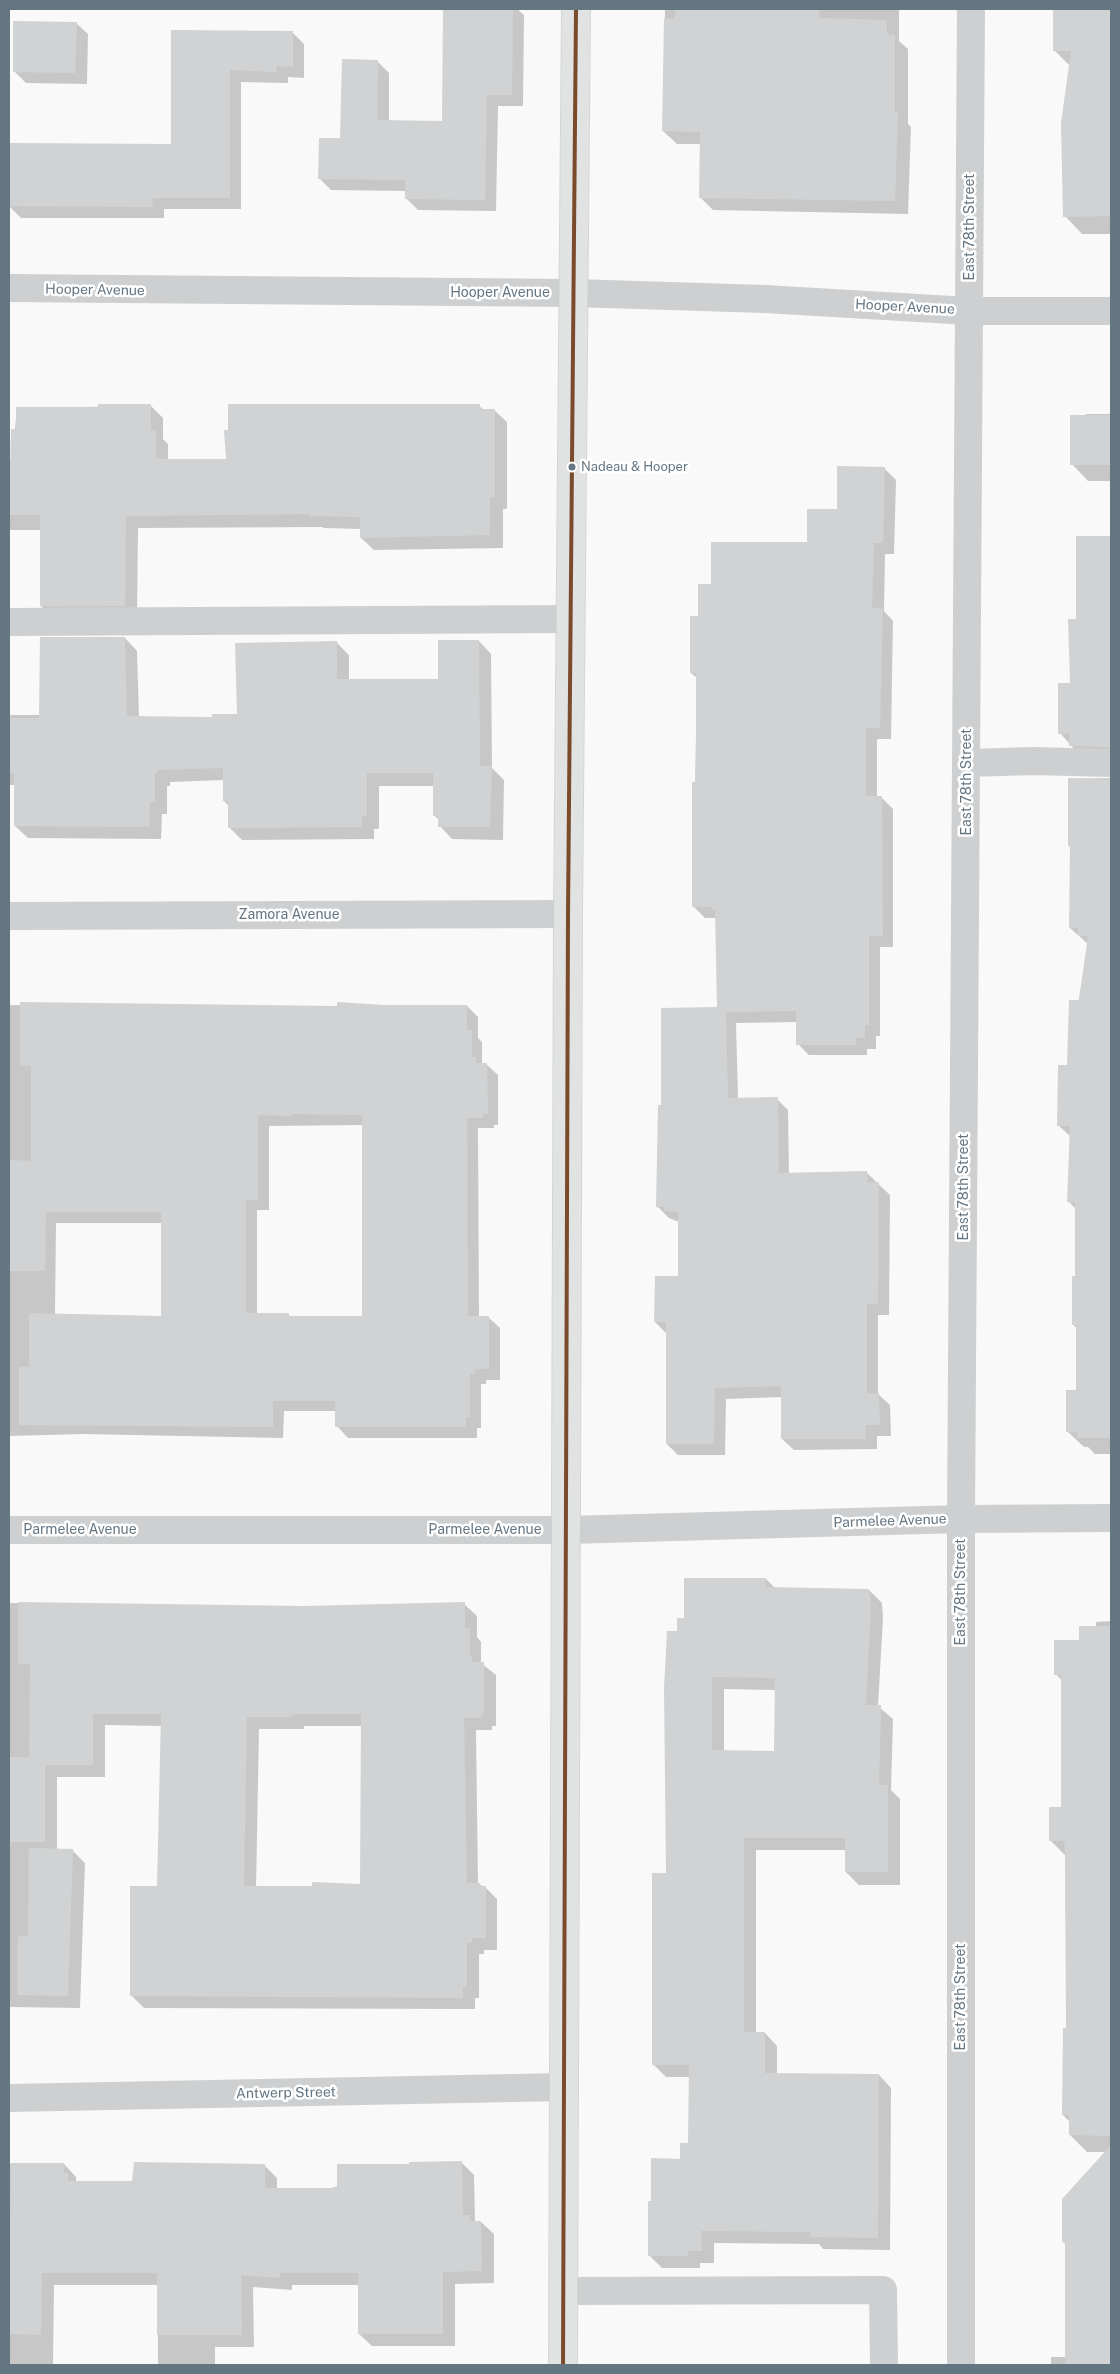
<!DOCTYPE html>
<style>
body{margin:0}
#map{position:relative;width:1120px;height:2374px;overflow:hidden;background:#f9f9f9;font-family:"Public Sans",sans-serif}
canvas{display:block}
.frame{position:absolute;inset:0;border:10px solid #657683;pointer-events:none}
</style>
<div id="map">
<canvas width="1120" height="2374"></canvas>
<div class="frame"></div>
</div>
<script>
const g = document.querySelector('canvas').getContext('2d');
g.lineJoin = 'round';
function fill(path, color) {
  g.fillStyle = color;
  g.fill(path, 'evenodd');
}
function shape(rows) {
  const path = new Path2D();
  for (const r of rows) {
    path.moveTo(r[0], r[1]);
    for (let i = 2; i < r.length; i += 2) path.lineTo(r[i], r[i + 1]);
  }
  return path;
}
function trace(path, color, width, dash) {
  g.strokeStyle = color;
  g.lineWidth = width;
  g.lineCap = dash ? 'butt' : 'round';
  g.setLineDash(dash || []);
  g.stroke(path);
}
function label(font, color, halo, rows, align = 'center') {
  g.font = font + ' "Public Sans",sans-serif';
  g.lineWidth = 5;
  g.setLineDash([]);
  g.textBaseline = 'middle';
  g.strokeStyle = halo;
  g.fillStyle = color;
  for (const [text, x, y, turn = 0] of rows) {
    g.save();
    g.translate(x, y);
    g.rotate((+turn || 0) * Math.PI / 180);
    g.textAlign = isNaN(turn) ? turn : align;
    if (halo) g.strokeText(text, 0, 0);
    g.fillText(text, 0, 0);
    g.restore();
  }
}
fill(shape([
 [444,9,517,9,524,15,523,106,498,106,496,211,418,210,406,198,406,191,331,190,319,178,341,139,377,61,389,73,389,122,443,122],
 [665,9,899,9,899,41,908,49,908,124,911,127,908,214,713,210,700,197,701,144,677,144,663,131],
 [1054,9,1111,9,1111,234,1082,234,1065,216,1070,66,1054,50],
 [76,23,88,34,87,84,26,83,14,71],
 [173,31,292,32,304,44,304,78,288,77,288,83,241,82,241,209,164,209,164,218,21,218,9,206,173,146],
 [151,406,163,418,163,439,168,444,168,460,227,460,479,406,484,410,494,410,507,422,507,509,503,509,503,548,374,550,361,538,361,529,324,528,322,527,138,528,137,618,54,618,41,606,41,530,9,530,9,460,12,460,17,408],
 [1086,414,1111,414,1111,481,1088,481,1072,464],
 [884,468,896,480,894,554,885,554,884,611,893,621,891,739,877,739,877,797,881,797,893,809,893,947,880,947,880,1036,876,1036,876,1049,867,1049,867,1055,809,1055,798,1044,798,1022,736,1023,738,1099,777,1099,788,1110,789,1174,867,1173,890,1195,889,1315,878,1315,878,1394,890,1405,891,1436,877,1436,877,1449,794,1450,782,1439,782,1397,726,1399,725,1455,678,1455,667,1444,666,1333,655,1322,679,1278,679,1222,669,1218,657,1206,662,1106,718,1008,717,918,705,918,693,906,697,678,691,673,700,618,712,585,808,544,838,510],
 [1077,537,1111,537,1111,763,1086,762,1060,733,1071,684,1077,620],
 [125,638,137,651,139,718,207,718,238,715,336,642,349,655,349,680,439,680,479,641,491,654,492,768,504,780,503,840,452,839,440,826,440,821,435,816,435,786,379,786,379,829,374,829,374,839,242,840,229,827,229,806,224,801,224,780,170,782,170,786,167,786,167,814,162,814,161,839,28,838,15,826,15,785,9,785,9,715,40,715],
 [1111,778,1111,1454,1095,1454,1088,1447,1084,1447,1067,1431,1077,1392,1077,1329,1073,1324,1076,1277,1076,1209,1068,1201,1071,1137,1058,1125,1088,944,1070,928,1072,849,1069,846,1070,779],
 [9,1005,339,1008,467,1006,478,1017,478,1038,482,1042,482,1064,486,1064,498,1075,498,1125,494,1125,494,1128,478,1128,479,1317,488,1317,500,1328,500,1380,486,1380,486,1384,481,1384,481,1428,477,1428,477,1438,348,1438,337,1426,337,1411,284,1411,283,1438,83,1434,9,1436],
 [364,1125,363,1318,292,1318,288,1314,257,1314,257,1210,269,1210,269,1126],
 [56,1223,162,1223,162,1317,55,1314],
 [766,1579,775,1588,869,1590,882,1603,883,1618,878,1706,893,1719,891,1790,900,1799,900,1885,859,1885,846,1872,846,1850,756,1850,756,2033,765,2033,777,2046,777,2074,879,2075,891,2088,890,2250,823,2249,819,2244,714,2243,714,2263,700,2263,700,2268,662,2268,649,2255,652,2203,690,2144,690,2077,666,2077,653,2064,668,1874,679,1633,686,1619],
 [724,1689,776,1690,775,1753,724,1752],
 [9,1603,304,1607,464,1604,477,1616,477,1637,481,1642,481,1663,496,1675,496,1726,492,1726,492,1730,476,1730,478,1884,485,1887,497,1899,497,1950,484,1950,484,1954,479,1954,479,1998,475,1998,475,2009,144,2008,132,1996,158,1888,162,1726,105,1725,105,1777,57,1777,57,1850,72,1850,85,1863,80,2008,9,2007],
 [304,1726,362,1726,362,1885,256,1887,259,1729,304,1729],
 [1111,1621,1111,2365,1051,2365,1051,2357,1067,2357,1067,2245,1063,2242,1106,2152,1087,2152,1070,2135,1070,2122,1063,2115,1067,2029,1065,1855,1050,1840,1062,1809,1062,1681,1056,1674,1080,1641,1096,1627,1096,1622],
 [461,2162,474,2175,475,2222,481,2222,494,2234,494,2283,455,2284,455,2346,372,2346,359,2334,359,2285,292,2285,292,2290,253,2287,254,2347,215,2347,215,2365,158,2365,158,2285,54,2285,53,2365,9,2365,9,2164,64,2164,76,2177,76,2182,133,2182,265,2166,277,2178,277,2189,331,2189,410,2165]
]), '#0003');
fill(shape([
 [443,9,513,9,512,95,487,95,485,200,405,199,405,180,318,179,319,138,340,138,342,59,378,60,377,120,442,121],
 [675,9,819,9,819,18,887,20,887,34,895,35,895,112,898,112,895,201,699,198,700,132,662,131,664,19,675,19],
 [1053,9,1111,9,1111,216,1063,217,1061,123,1071,51,1053,51],
 [13,21,77,22,75,73,13,72],
 [171,30,293,31,293,67,277,66,276,72,230,70,230,198,153,198,152,207,9,206,9,143,171,144],
 [98,404,151,404,151,430,156,430,156,457,159,459,226,459,224,430,228,430,228,404,480,404,480,409,495,409,495,497,490,497,490,535,360,538,360,517,310,516,310,514,126,516,125,606,40,606,40,515,9,515,11,429,16,429,16,407,98,407],
 [1070,415,1111,415,1111,465,1070,465],
 [837,466,885,467,883,543,874,543,872,608,883,608,880,728,866,728,866,796,882,796,883,936,869,936,869,1025,865,1025,865,1038,856,1038,856,1045,796,1045,796,1011,726,1012,728,1098,778,1097,779,1173,867,1171,868,1182,879,1182,878,1304,867,1304,867,1393,879,1393,880,1425,866,1425,866,1439,781,1439,781,1386,715,1388,714,1444,666,1444,666,1322,654,1322,655,1276,678,1276,678,1212,664,1211,664,1207,656,1207,658,1105,661,1105,661,1008,717,1007,715,910,712,910,712,907,692,907,692,782,696,782,696,673,690,673,690,616,698,616,698,584,711,584,711,542,807,542,807,509,837,509],
 [1076,536,1111,536,1111,747,1069,746,1069,733,1058,734,1058,683,1070,683,1068,619,1076,619],
 [40,637,125,637,127,716,207,717,212,717,212,714,237,714,235,643,337,641,337,679,438,679,438,640,479,640,480,766,492,766,490,827,438,827,438,816,433,816,433,773,367,773,367,816,362,816,362,827,228,828,228,801,223,801,223,768,157,770,157,773,155,773,155,802,150,802,149,827,14,826,14,773,9,773,9,718,39,718],
 [1068,778,1111,779,1111,1438,1077,1438,1077,1432,1066,1432,1066,1390,1076,1390,1076,1325,1072,1325,1072,1276,1075,1276,1075,1202,1067,1202,1070,1126,1057,1126,1058,1065,1067,1065,1069,1000,1079,1000,1088,936,1078,936,1078,928,1069,928,1070,847,1068,846],
 [20,1002,337,1006,337,1002,385,1005,467,1005,467,1030,472,1030,472,1057,476,1057,476,1063,487,1063,488,1114,483,1114,483,1118,467,1118,468,1316,489,1316,489,1369,475,1369,475,1374,470,1374,470,1417,466,1417,466,1427,335,1427,335,1401,273,1401,273,1427,19,1425,19,1367,29,1367,29,1313,161,1316,161,1212,46,1212,45,1271,9,1271,9,1160,31,1161,31,1066,20,1066],
 [293,1114,362,1115,362,1316,289,1316,289,1313,246,1313,246,1200,258,1200,258,1115,293,1116],
 [684,1578,766,1578,766,1587,869,1589,871,1605,866,1705,881,1705,879,1785,888,1785,888,1872,845,1872,845,1838,744,1838,744,2032,765,2032,765,2073,879,2074,878,2238,810,2237,810,2232,701,2231,702,2251,688,2251,688,2256,648,2256,648,2201,651,2201,651,2158,680,2159,680,2143,688,2143,689,2065,652,2065,652,1873,666,1873,664,1688,667,1631,677,1631,677,1618,684,1618],
 [712,1677,775,1678,774,1751,712,1750],
 [18,1602,304,1606,465,1602,465,1628,470,1628,470,1656,472,1656,472,1662,484,1662,484,1714,481,1714,481,1718,464,1718,467,1883,480,1883,480,1886,486,1886,486,1938,472,1938,472,1943,467,1943,467,1987,463,1987,463,1998,130,1996,130,1886,157,1886,161,1714,93,1714,93,1765,45,1765,45,1842,9,1842,9,1757,29,1757,30,1664,18,1664],
 [292,1714,361,1714,360,1884,312,1882,312,1886,244,1886,247,1717,292,1717],
 [1079,1626,1111,1626,1111,2136,1069,2135,1069,2115,1062,2115,1063,2028,1066,2028,1065,1849,1064,1841,1049,1841,1049,1807,1061,1807,1061,1675,1054,1675,1054,1640,1079,1640],
 [29,1848,73,1849,68,1996,17,1995,18,1936,28,1936],
 [1111,2145,1111,2365,1065,2365,1065,2242,1062,2242,1062,2199],
 [462,2161,463,2215,470,2215,470,2221,481,2221,482,2271,443,2272,443,2334,358,2334,358,2273,280,2273,280,2278,241,2275,242,2335,157,2335,157,2273,42,2273,41,2335,9,2334,11,2163,64,2163,64,2173,68,2173,68,2181,132,2181,134,2162,265,2164,265,2188,331,2188,337,2186,337,2164,409,2164,409,2162]
]), '#d0d2d3');
const major = shape([
 [563,2365,568,914,576,9]
]);
trace(major, '#d5d6d7', 30);
trace(shape([
 [9,288,574,293,765,299,969,311,1111,311],
 [9,622,571,619],
 [967,763,1034,761,1111,763],
 [9,916,568,914],
 [9,1530,568,1530,961,1519,1111,1518],
 [9,2098,564,2087],
 [563,2291,883,2290,884,2365],
 [961,2365,961,1519,971,9]
]), '#cecfd0', 28);
trace(major, '#e1e2e2', 28);
trace(shape([
 [563,2365,568,914,576,9]
]), '#7a4b2a', 4);
for (const [x, y, r, color] of [
 [572,467,4.5,"#657683"]
]) {
  const dot = new Path2D();
  dot.arc(x, y, r, 0, 2 * Math.PI);
  g.fillStyle = color;
  g.fill(dot);
  trace(dot, '#fff', 2);
}
label('13px', '#657683', '#fff', [
 ["Nadeau & Hooper",581,467]
], 'left');
label('14px', '#657683', '#fff', [
 ["East 78th Street",970,227,-90],
 ["Hooper Avenue",95,290,1],
 ["Hooper Avenue",500,293],
 ["Hooper Avenue",905,307,3],
 ["East 78th Street",967,782,-90],
 ["Zamora Avenue",289,915],
 ["East 78th Street",964,1187,-90],
 ["Parmelee Avenue",890,1521,-2],
 ["Parmelee Avenue",80,1530],
 ["Parmelee Avenue",485,1530],
 ["East 78th Street",961,1592,-90],
 ["East 78th Street",961,1997,-90],
 ["Antwerp Street",286,2093,-1]
]);
</script>
